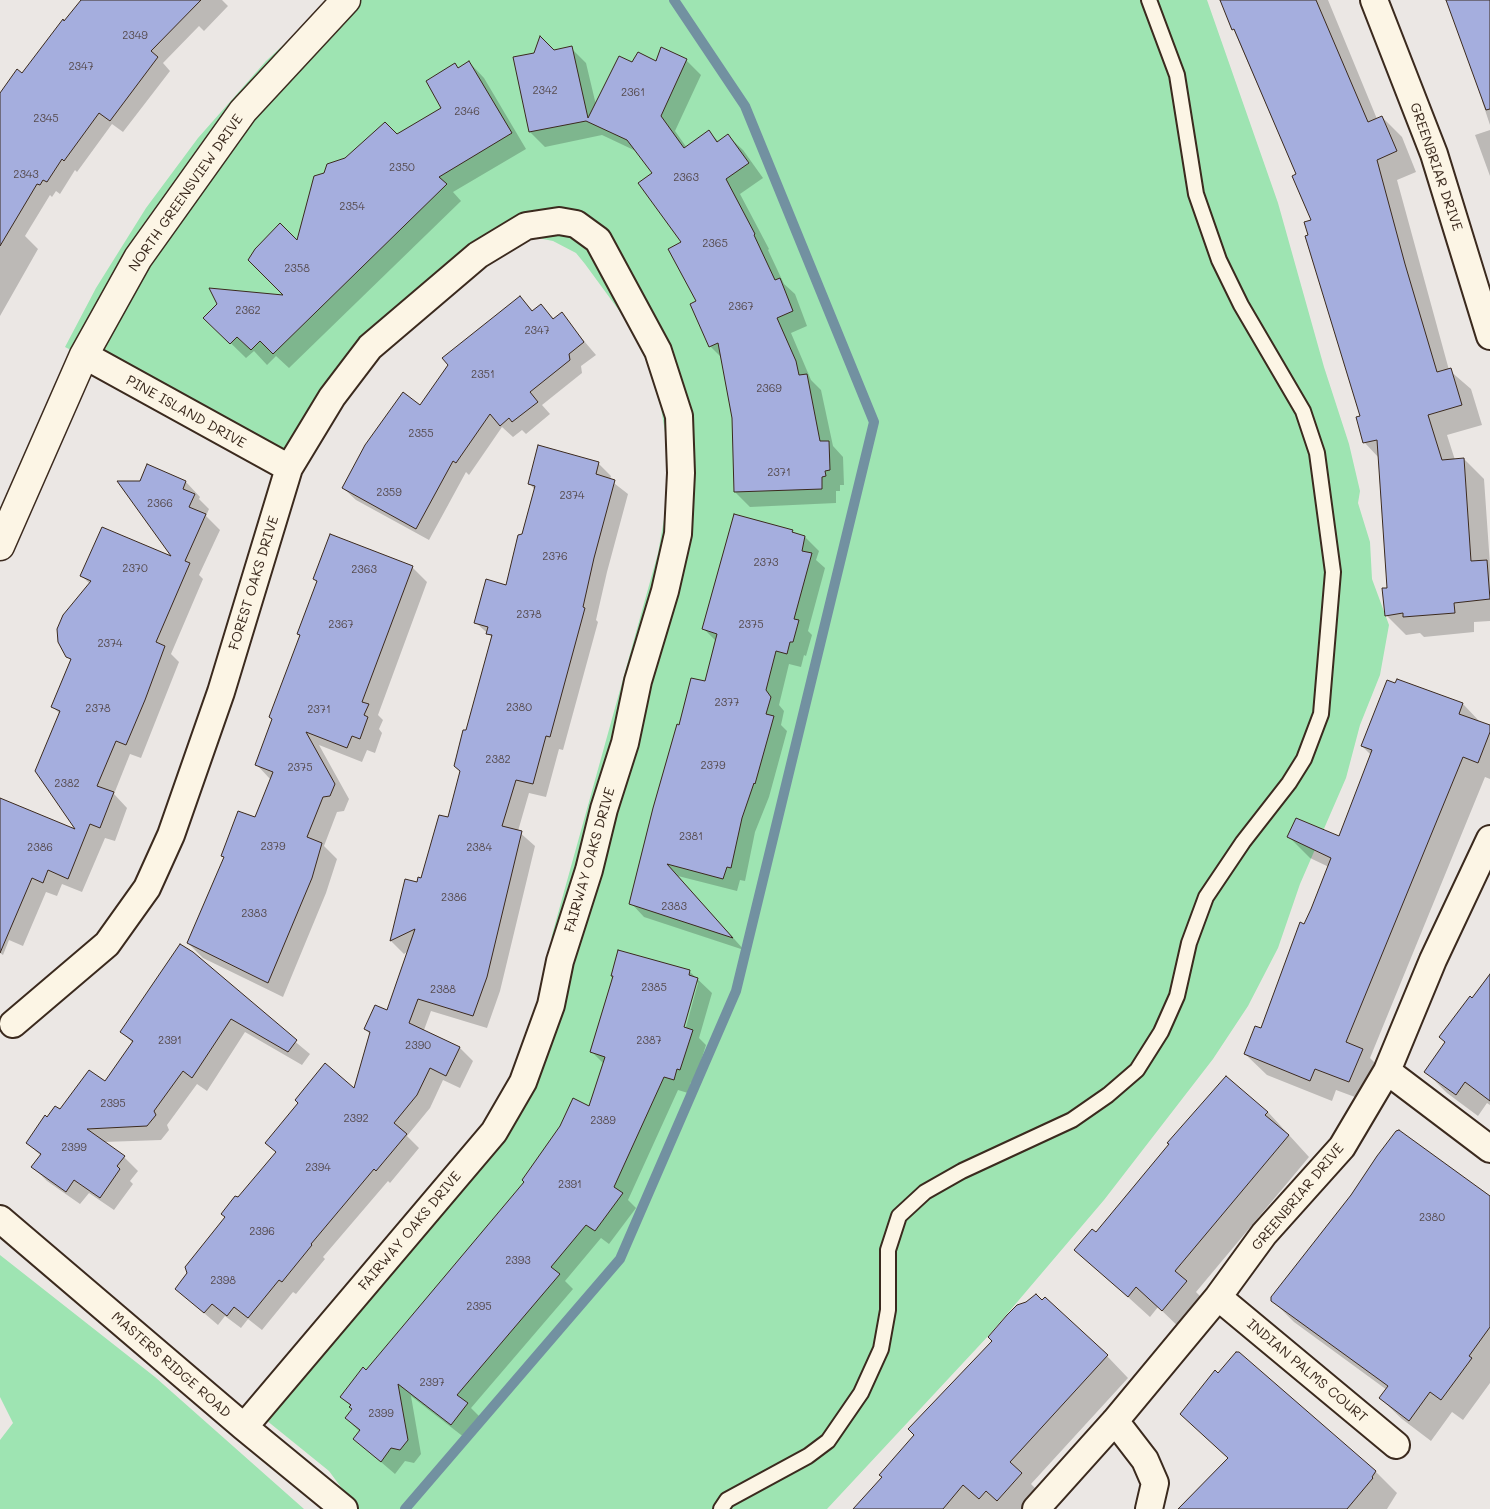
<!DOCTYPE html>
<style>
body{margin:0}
canvas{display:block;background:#ebe7e4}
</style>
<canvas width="1490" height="1509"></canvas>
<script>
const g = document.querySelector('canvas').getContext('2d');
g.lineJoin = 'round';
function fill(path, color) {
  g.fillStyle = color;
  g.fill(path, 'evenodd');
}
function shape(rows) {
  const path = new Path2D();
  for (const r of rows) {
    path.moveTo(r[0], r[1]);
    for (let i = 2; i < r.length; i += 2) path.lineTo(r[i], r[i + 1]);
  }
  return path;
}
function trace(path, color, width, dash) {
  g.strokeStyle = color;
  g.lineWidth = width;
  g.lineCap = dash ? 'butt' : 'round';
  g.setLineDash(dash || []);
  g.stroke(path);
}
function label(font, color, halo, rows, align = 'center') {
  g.font = font + ' Mali,sans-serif';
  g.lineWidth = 5;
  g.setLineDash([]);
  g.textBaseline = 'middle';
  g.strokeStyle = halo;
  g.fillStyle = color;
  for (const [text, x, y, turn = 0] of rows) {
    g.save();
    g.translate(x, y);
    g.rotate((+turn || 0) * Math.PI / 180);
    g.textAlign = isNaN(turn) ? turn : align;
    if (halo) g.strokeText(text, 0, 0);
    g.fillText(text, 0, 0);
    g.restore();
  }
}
fill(shape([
 [332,0,1207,0,1278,203,1324,367,1349,444,1360,491,1358,503,1370,542,1372,579,1389,625,1380,675,1360,725,1346,778,1300,884,1278,948,1248,1006,1213,1059,1104,1200,990,1334,827,1509,357,1509,329,1471,266,1420,454,1183,537,1040,552,935,658,553,667,502,668,451,661,408,646,360,626,320,585,264,576,253,553,241,533,237,504,240,375,335,287,459,65,347,96,288,146,208,198,138,266,61],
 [0,1255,155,1377,304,1509,0,1509,0,1440,13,1423,0,1397]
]), '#9ee4b2');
fill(shape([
 [83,0,222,0,228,6,204,31,199,26,163,63,170,71,123,132,112,124,77,172,75,170,60,194,56,191,52,197,50,195,25,236,38,249,0,316,0,104],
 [1225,0,1328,0,1377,119,1382,117,1402,137,1416,172,1397,180,1449,370,1471,389,1482,425,1447,435,1455,460,1464,459,1484,479,1490,565,1490,621,1474,622,1474,632,1424,637,1420,633,1406,635,1386,615,1388,589,1379,458,1365,443,1357,418,1361,417,1310,236,1312,220,1297,175,1222,3],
 [1448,0,1490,0,1490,125,1482,101,1484,100],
 [571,48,586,63,596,105,633,64,686,60,701,75,675,131,687,148,709,132,719,142,728,136,743,150,763,178,740,194,769,249,768,250,784,284,795,294,807,326,791,333,811,380,821,390,833,446,843,457,844,485,840,485,840,491,836,491,836,503,750,507,735,492,733,418,722,358,710,346,683,243,653,173,638,152,602,135,545,147,530,132,515,58],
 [469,62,484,78,526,149,453,192,461,201,289,368,276,356,267,365,254,351,246,358,205,318,287,296,298,242,325,174,346,159,397,135,443,109,455,65,459,69],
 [1490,130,1490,176,1475,135],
 [520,298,534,312,541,306,554,319,561,314,596,355,581,366,582,373,542,405,550,414,526,434,522,430,513,437,502,427,469,475,466,472,429,540,356,500,343,488],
 [598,463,611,476,610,480,628,494,607,572,596,620,598,622,563,750,559,749,546,797,529,793,518,831,535,846,500,991,487,1028,431,1011,424,1030,460,1048,473,1061,460,1088,443,1080,430,1108,407,1136,419,1148,390,1183,388,1181,323,1257,325,1259,296,1294,293,1292,262,1330,248,1319,241,1328,225,1316,218,1325,176,1289,238,1199,277,1153,266,1143,354,1090,370,1034,365,1029,387,1012,408,951,404,954,391,941,406,881,417,884,422,879,449,819,461,772,467,732,493,638,475,622,507,586,535,490,530,484],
 [148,466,186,482,200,497,199,499,209,509,206,516,220,530,199,575,203,579,171,654,179,662,158,715,141,758,130,754,114,794,127,808,115,841,105,838,82,892,62,884,57,896,46,892,23,946,9,940,3,955,0,953,0,806,79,832,60,714,53,707,72,661,67,656,90,584,82,576,175,559,140,482],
 [792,531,796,535,805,537,819,551,816,560,825,568,808,631,812,635,806,656,804,655,801,667,789,664,779,705,784,711,781,725,787,731,769,797,755,832,745,881,740,880,737,891,678,876,744,950,644,917,631,903,680,726,706,683,717,642,704,629],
 [412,567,427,582,378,715,383,720,379,729,382,733,375,753,367,750,362,762,319,745,349,799,344,811,337,812,324,846,337,859,326,893,283,997,203,958,188,943,256,819,271,780,256,764,273,720,270,717,301,637,298,634,318,582,314,579],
 [1397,680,1463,704,1482,724,1490,727,1490,779,1485,777,1370,1058,1384,1072,1371,1103,1336,1090,1332,1101,1267,1075,1245,1054,1261,1030,1329,867,1310,858,1289,837,1340,838,1371,755,1362,746],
 [180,946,310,1054,302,1065,245,1032,207,1091,197,1084,167,1125,169,1130,161,1140,104,1142,124,1157,138,1171,130,1181,133,1184,114,1210,89,1193,80,1204,47,1181,33,1167,41,1156,28,1143,48,1119,105,1083,133,1043,121,1032],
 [689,971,712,993,699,1038,706,1045,694,1083,691,1082,688,1093,678,1090,628,1200,636,1208,609,1244,601,1238,565,1281,573,1289,471,1408,481,1418,465,1438,411,1396,421,1454,414,1463,405,1461,395,1474,354,1439,360,1432,346,1418,354,1410,342,1397,367,1372,590,1108,604,1064,591,1051],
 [696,981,698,983,684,1034,681,1033],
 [1490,992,1490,1105,1487,1103,1478,1116,1447,1093,1426,1072,1472,999],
 [1268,1112,1309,1157,1196,1292,1207,1303,1184,1332,1158,1307,1150,1317,1076,1250],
 [1490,1196,1490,1383,1463,1420,1452,1412,1431,1441,1402,1419,1380,1398,1387,1390,1294,1322,1272,1300],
 [1239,1353,1376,1472,1397,1493,1387,1509,1180,1509,1229,1459,1181,1414],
 [1107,1356,1128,1378,1031,1484,1043,1496,1030,1509,856,1509]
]), '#0003');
trace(shape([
 [405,1509,620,1259,736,991,874,422,745,106,674,0]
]), '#7291a1', 10);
const building = shape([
 [81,0,201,0,151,51,158,57,110,121,99,113,64,161,62,159,47,182,43,180,40,185,37,184,0,246,0,93,17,69,22,73,63,19,64,21,81,0],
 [1220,0,1316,0,1368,122,1382,116,1397,151,1377,160,1405,264,1437,372,1451,368,1462,405,1428,415,1442,460,1464,458,1471,561,1487,560,1490,599,1454,603,1455,613,1403,617,1403,613,1385,616,1382,588,1387,588,1377,440,1363,443,1356,417,1360,416,1305,236,1308,235,1304,222,1311,220,1292,176,1296,174,1234,29,1232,30,1220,0],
 [1446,0,1490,0,1490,109,1486,110,1446,0],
 [540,36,554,50,572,46,588,118,619,56,632,62,638,52,656,61,661,47,687,59,661,116,684,148,709,130,717,142,728,134,749,163,726,179,755,234,754,235,775,280,780,278,793,311,777,318,796,361,799,375,807,374,820,441,829,441,830,470,825,471,826,476,822,477,822,489,734,492,732,418,718,343,709,347,690,304,696,301,668,249,681,242,638,183,652,173,627,140,586,121,529,132,513,57,534,53,540,36],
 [469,61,512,133,439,177,447,184,273,354,260,341,251,350,237,337,230,344,203,318,217,304,209,288,283,295,248,260,255,249,280,223,297,240,314,176,324,173,327,164,345,158,385,122,397,134,441,108,426,81,455,63,458,68,469,61],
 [520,296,532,311,541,304,553,319,562,312,584,342,569,354,570,360,530,392,538,402,512,422,509,418,500,426,490,414,456,463,453,461,416,529,342,488,365,445,403,392,420,405,448,365,442,358,520,296],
 [538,445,599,462,596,474,615,480,594,558,583,607,585,608,550,737,546,736,533,784,516,780,502,826,522,831,487,977,473,1016,418,999,409,1023,460,1047,446,1076,430,1068,417,1095,394,1123,407,1134,376,1171,374,1169,311,1244,312,1245,282,1282,279,1280,248,1318,234,1307,227,1316,212,1304,204,1313,175,1289,187,1273,185,1267,225,1217,221,1214,235,1196,238,1197,276,1152,265,1143,298,1103,295,1100,325,1063,354,1088,370,1032,364,1029,375,1005,387,1010,415,929,390,941,405,879,417,882,418,877,421,878,439,815,448,817,460,771,454,766,463,730,466,730,492,635,486,634,488,627,474,623,486,579,506,585,518,535,522,534,535,486,528,484,538,445],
 [147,464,186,481,183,489,195,494,189,507,206,514,185,561,190,563,156,642,165,646,145,700,126,745,116,741,97,786,114,792,100,828,90,824,68,879,48,870,43,883,32,878,0,953,0,798,75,829,35,771,60,711,51,707,71,659,66,657,58,642,57,629,63,615,91,581,80,576,102,527,171,556,117,481,140,481,147,464],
 [734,514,793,530,792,532,805,536,802,551,812,553,794,619,799,620,793,642,790,642,787,654,776,651,766,690,771,697,766,714,774,716,755,784,754,783,742,818,731,868,727,867,723,879,667,864,733,938,629,904,653,808,677,724,679,725,691,678,705,681,717,634,702,629,734,514],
 [330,534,413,566,362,702,369,704,364,715,368,717,360,739,352,736,347,748,306,732,335,784,330,796,323,797,307,837,322,843,312,878,268,983,187,943,224,857,221,856,238,811,255,817,273,772,255,765,272,719,269,717,300,635,297,634,317,581,313,579,330,534],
 [1397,679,1463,703,1459,714,1490,725,1490,732,1478,763,1463,757,1346,1042,1363,1049,1349,1082,1315,1069,1310,1081,1244,1054,1255,1026,1261,1028,1300,922,1304,924,1311,909,1331,858,1287,837,1296,818,1339,836,1372,750,1361,746,1387,680,1395,683,1397,679],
 [180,944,193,952,297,1040,288,1052,231,1019,192,1078,183,1071,154,1111,156,1115,147,1126,87,1129,125,1156,117,1166,120,1169,100,1198,74,1180,66,1192,31,1167,41,1154,26,1143,45,1115,47,1117,55,1106,60,1109,89,1070,105,1081,133,1041,120,1032,180,944],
 [618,950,690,970,689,975,698,978,684,1027,693,1030,680,1070,677,1069,674,1080,664,1077,614,1187,623,1193,595,1231,586,1225,551,1267,560,1274,457,1395,468,1403,451,1425,398,1384,408,1440,400,1450,391,1448,381,1462,353,1439,360,1430,345,1418,352,1409,349,1407,351,1405,340,1397,363,1367,366,1370,524,1182,522,1180,560,1126,573,1098,589,1106,605,1057,590,1052,613,976,611,976,618,950],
 [1490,974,1490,1101,1465,1082,1456,1095,1424,1072,1445,1042,1439,1037,1470,996,1472,998,1490,974],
 [1226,1076,1268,1112,1265,1115,1289,1135,1175,1271,1187,1281,1162,1311,1136,1287,1128,1297,1074,1250,1092,1229,1096,1232,1169,1144,1167,1143,1226,1076],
 [1399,1130,1490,1196,1490,1327,1469,1356,1472,1358,1441,1400,1430,1392,1409,1421,1379,1398,1388,1386,1271,1301,1271,1297,1351,1195,1377,1156,1396,1131,1399,1130],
 [1036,1294,1042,1300,1045,1297,1108,1355,1010,1462,1022,1473,997,1501,986,1491,979,1499,963,1485,943,1509,853,1509,882,1477,879,1475,914,1435,908,1429,992,1341,988,1337,1007,1315,1017,1305,1026,1302,1036,1294],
 [1236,1352,1239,1352,1376,1471,1372,1477,1373,1478,1347,1509,1178,1509,1228,1458,1180,1414,1215,1370,1218,1373,1236,1352]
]);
fill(building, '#a5aede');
trace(building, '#3b2a1e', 1);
const lane = shape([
 [721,1509,727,1500,808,1456,828,1441,861,1393,881,1349,888,1310,888,1250,899,1216,925,1192,962,1171,1072,1120,1108,1095,1137,1070,1161,1032,1177,996,1189,943,1206,897,1243,842,1289,783,1304,759,1321,714,1333,572,1317,453,1303,411,1241,305,1219,260,1196,194,1177,75,1149,0]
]);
const street = shape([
 [1374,0,1434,154,1490,336],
 [84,355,289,468],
 [13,1024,107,944,147,888,171,835,221,692,289,468,332,397,370,347,478,255,526,226,559,221,576,224,598,240,658,351,679,416,681,473,678,534,665,591,638,681,625,743,604,809,589,870,560,961,551,1005,523,1082,494,1132,244,1427],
 [1387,1071,1490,1149],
 [0,1219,244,1427,344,1509],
 [1218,1297,1396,1445],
 [1115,1421,1145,1460,1155,1483,1149,1509],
 [1036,1509,1115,1421,1218,1297,1264,1234,1342,1147,1387,1071,1433,960,1490,839]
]);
const secondary = shape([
 [0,546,84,355,138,258,243,111,346,0]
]);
trace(lane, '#3b2a1e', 18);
trace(street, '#3b2a1e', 30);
trace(secondary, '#3b2a1e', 31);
trace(lane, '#fcf5e5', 14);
trace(street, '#fcf5e5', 26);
trace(secondary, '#fcf5e5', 28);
label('11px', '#564b4e', null, [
 ["2349",135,36],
 ["2347",81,67],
 ["2342",545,91],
 ["2361",633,93],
 ["2346",467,112],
 ["2345",46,119],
 ["2350",402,168],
 ["2343",26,175],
 ["2363",686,178],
 ["2354",352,207],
 ["2365",715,244],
 ["2358",297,269],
 ["2367",741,307],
 ["2362",248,311],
 ["2347",537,331],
 ["2351",483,375],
 ["2369",769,389],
 ["2355",421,434],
 ["2371",779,473],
 ["2359",389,493],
 ["2374",572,496],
 ["2366",160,504],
 ["2376",555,557],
 ["2373",766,563],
 ["2370",135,569],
 ["2363",364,570],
 ["2378",529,615],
 ["2367",341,625],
 ["2375",751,625],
 ["2374",110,644],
 ["2377",727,703],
 ["2380",519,708],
 ["2378",98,709],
 ["2371",319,710],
 ["2382",498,760],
 ["2379",713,766],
 ["2375",300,768],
 ["2382",67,784],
 ["2381",691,837],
 ["2379",273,847],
 ["2386",40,848],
 ["2384",479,848],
 ["2386",454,898],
 ["2383",674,907],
 ["2383",254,914],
 ["2385",654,988],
 ["2388",443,990],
 ["2391",170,1041],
 ["2387",649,1041],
 ["2390",418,1046],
 ["2395",113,1104],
 ["2392",356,1119],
 ["2389",603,1121],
 ["2399",74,1148],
 ["2394",318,1168],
 ["2391",570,1185],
 ["2380",1432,1218],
 ["2396",262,1232],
 ["2393",518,1261],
 ["2398",223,1281],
 ["2395",479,1307],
 ["2397",432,1383],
 ["2399",381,1414]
]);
label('14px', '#3b2a1e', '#fcf5e5', [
 ["GREENBRIAR DRIVE",1436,167,71],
 ["NORTH GREENSVIEW DRIVE",186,193,-55],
 ["PINE ISLAND DRIVE",186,412,29],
 ["FOREST OAKS DRIVE",254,583,-73],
 ["FAIRWAY OAKS DRIVE",590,860,-74],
 ["GREENBRIAR DRIVE",1298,1197,-50],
 ["FAIRWAY OAKS DRIVE",410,1231,-50],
 ["MASTERS RIDGE ROAD",171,1365,41],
 ["INDIAN PALMS COURT",1307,1371,40]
]);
</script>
